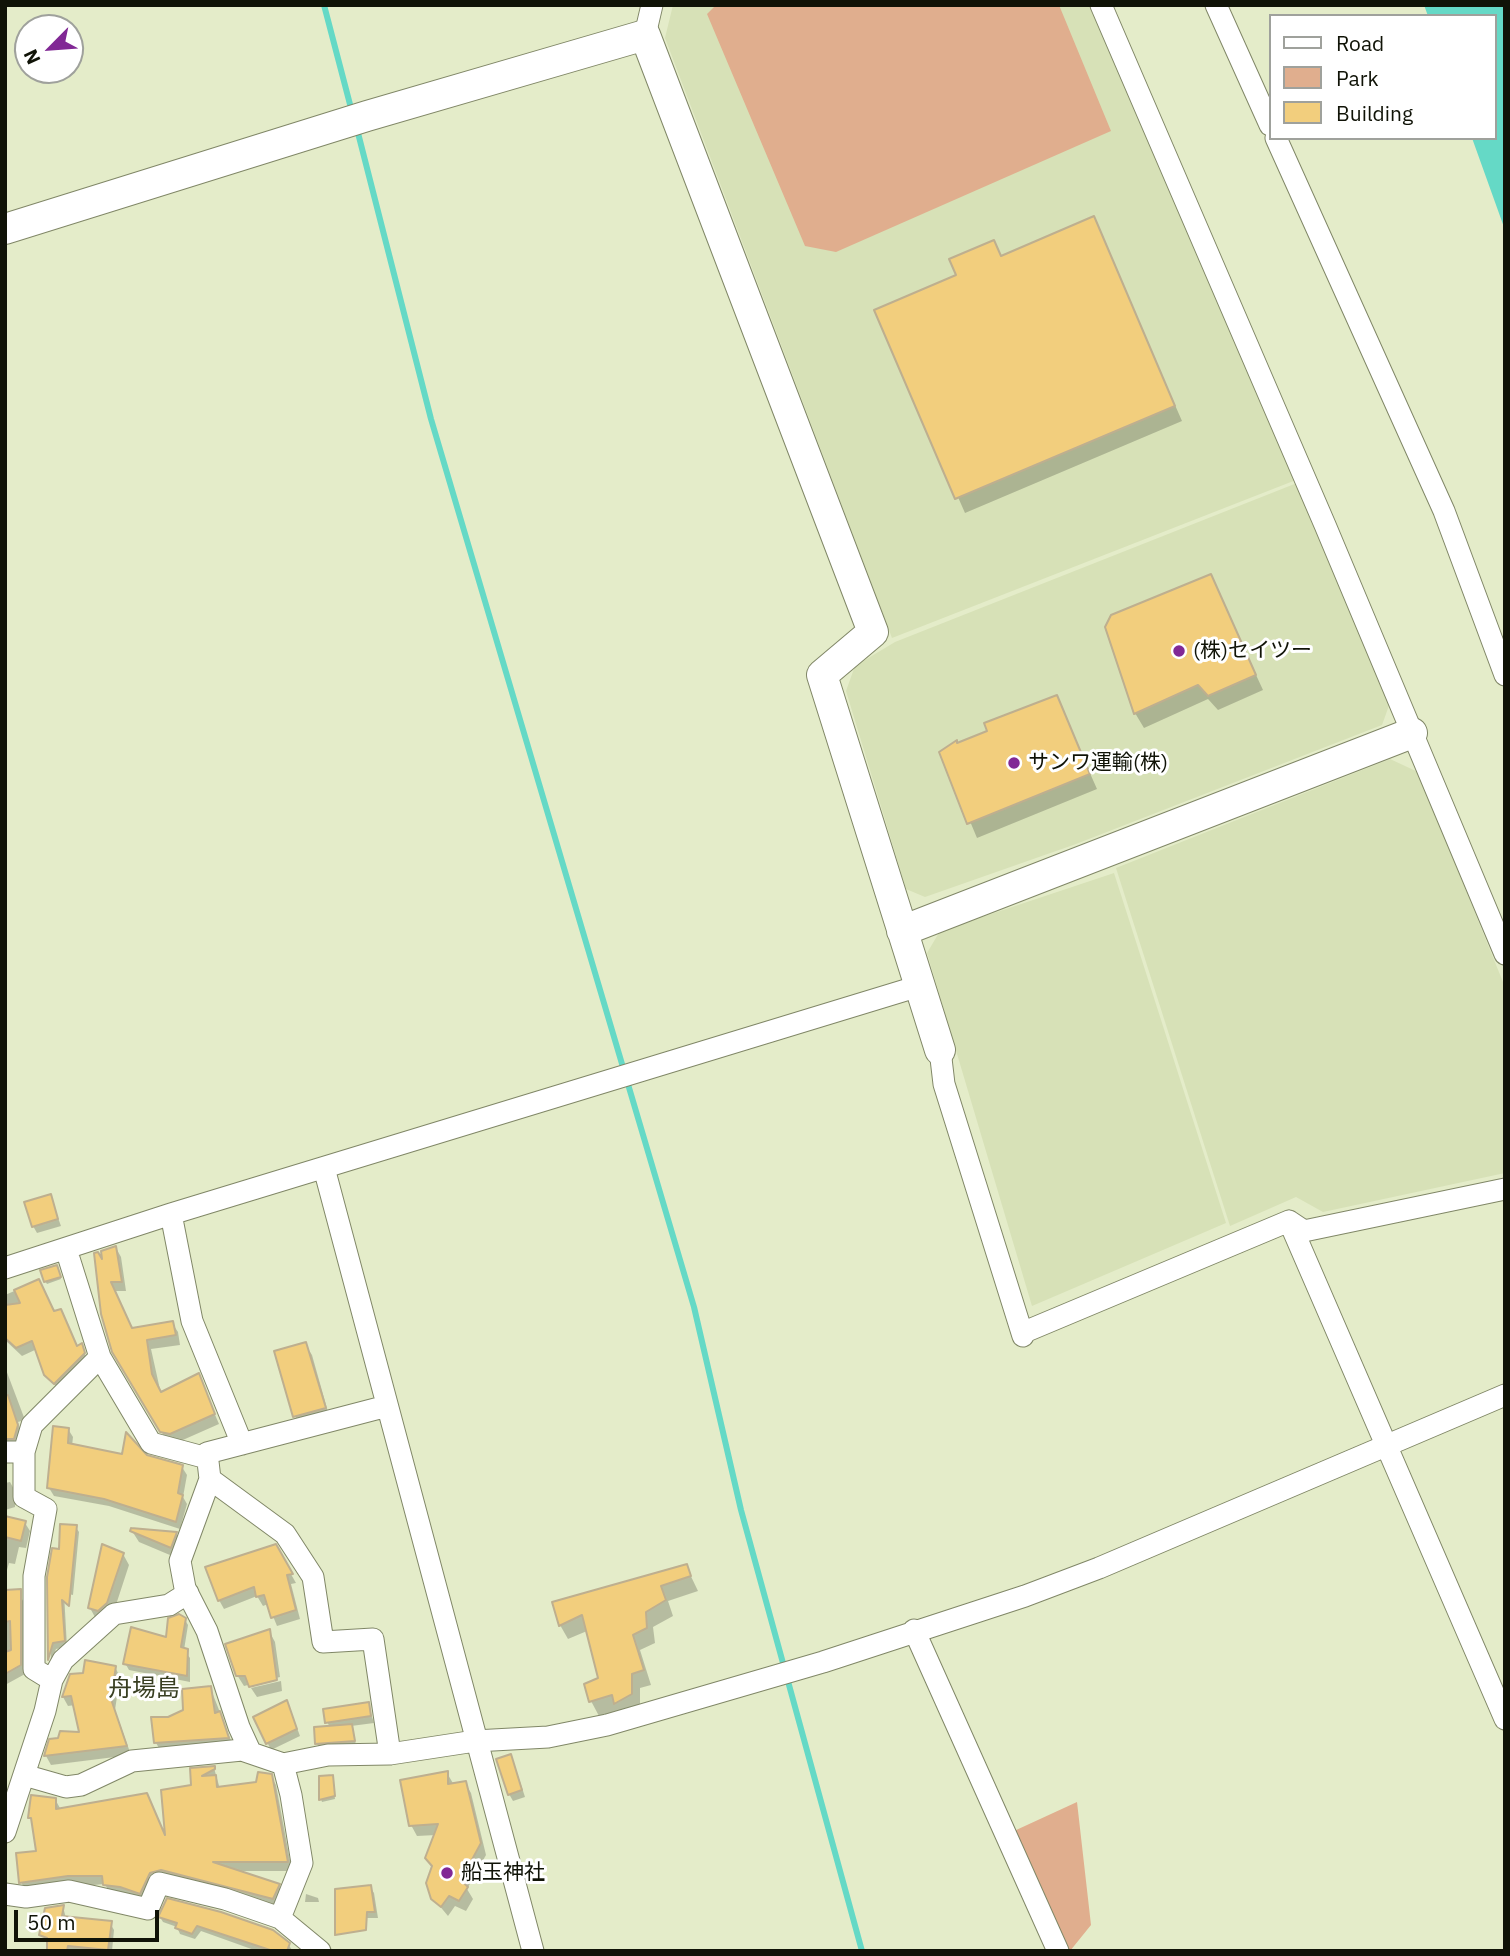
<!DOCTYPE html>
<meta charset="utf-8">
<style>
body{margin:0}
#map{position:relative;width:1510px;height:1956px;overflow:hidden;background:#e4ecc9;font-family:"IBM Plex Sans",sans-serif}
canvas{display:block}
.frame{position:absolute;inset:0;border:7px solid #101307;pointer-events:none}
.legend{position:absolute;left:1269px;top:14px;width:228px;height:126px;box-sizing:border-box;background:#fff;border:2px solid #9fa19c;margin:0;padding:9px 12px;list-style:none;font-size:21px;color:#101307}
.legend li{display:flex;align-items:center;gap:14px;height:35px}
.legend b{width:35px;border:2px solid #9fa19c}
.north{position:absolute;left:14px;top:14px;width:70px;height:70px;box-sizing:border-box;background:#fff;border:2px solid #9fa19c;border-radius:50%;rotate:245deg;font-size:19px;font-weight:700;line-height:28px;text-align:center;color:#101307}
.north::after{content:'';display:block;margin:auto;width:24px;height:32px;background:#812895;clip-path:polygon(50% 0,100% 100%,50% 72%,0 100%)}
.scale{position:absolute;left:14px;top:1910px;width:145px;height:32px;box-sizing:border-box;border:4px solid #101307;border-top:0;padding-left:9px;font-size:21px;line-height:24px;white-space:nowrap;color:#101307;-webkit-text-stroke:5px #fff;paint-order:stroke}
</style>
<div id="map">
<canvas width="1510" height="1956"></canvas>
<div class="frame"></div>
<ul class="legend">
<li><b style="height:9px;background:#fff"></b>Road</li>
<li><b style="height:19px;background:#e0ae8e"></b>Park</li>
<li><b style="height:19px;background:#f2ce7d"></b>Building</li>
</ul>
<div class="north">N</div>
<div class="scale">50 m</div>
</div>
<script>
const g = document.querySelector('canvas').getContext('2d');
g.lineJoin = 'round';
function fill(path, color) {
  g.fillStyle = color;
  g.fill(path, 'evenodd');
}
function shape(rows) {
  const path = new Path2D();
  for (const r of rows) {
    path.moveTo(r[0], r[1]);
    for (let i = 2; i < r.length; i += 2) path.lineTo(r[i], r[i + 1]);
  }
  return path;
}
function trace(path, color, width, dash) {
  g.strokeStyle = color;
  g.lineWidth = width;
  g.lineCap = dash ? 'butt' : 'round';
  g.setLineDash(dash || []);
  g.stroke(path);
}
function label(font, color, halo, rows, align = 'center') {
  g.font = font + ' "IBM Plex Sans","Noto Sans JP",sans-serif';
  g.lineWidth = 6;
  g.setLineDash([]);
  g.textBaseline = 'middle';
  g.strokeStyle = halo;
  g.fillStyle = color;
  for (const [text, x, y, turn = 0] of rows) {
    g.save();
    g.translate(x, y);
    g.rotate((+turn || 0) * Math.PI / 180);
    g.textAlign = isNaN(turn) ? turn : align;
    if (halo) g.strokeText(text, 0, 0);
    g.fillText(text, 0, 0);
    g.restore();
  }
}
fill(shape([
 [673,5,1089,5,1296,480,892,638,665,38],
 [1297,483,1391,700,1382,725,1076,844,925,897,906,889,846,691,855,666,895,642],
 [1390,759,1418,772,1505,987,1505,1173,1323,1212,1296,1197,1230,1226,1116,868],
 [1114,873,1226,1223,1032,1306,927,953,940,931]
]), '#d7e1b7');
fill(shape([
 [716,5,1059,5,1111,131,836,252,805,246,707,14],
 [1077,1802,1091,1925,1070,1951,1014,1831]
]), '#e0ae8e');
fill(shape([
 [1424,5,1505,5,1505,230,1472,138,1494,138,1494,16,1428,16]
]), '#65d9c6');
fill(shape([
 [1093,218,1182,421,965,513,876,311,958,276,993,242,1002,257],
 [1210,576,1263,690,1218,710,1208,699,1144,728,1135,713],
 [1056,697,1097,789,977,838,941,752,989,732],
 [50,1196,61,1226,37,1233,33,1226],
 [116,1248,121,1257,126,1291,115,1291,132,1329,172,1323,178,1332,180,1345,151,1349,161,1394,198,1375,219,1424,176,1443,167,1441,114,1351,105,1267],
 [58,1270,61,1279,47,1284,45,1281],
 [38,1281,54,1313,78,1348,81,1346,89,1363,60,1392,46,1374,37,1349,22,1356,5,1340,5,1295],
 [305,1344,312,1355,330,1419,301,1427,295,1416],
 [5,1367,25,1420,18,1422,22,1435,19,1447,5,1448],
 [68,1429,73,1437,72,1446,123,1456,127,1434,146,1457,182,1467,187,1475,183,1497,187,1504,180,1529,109,1506,54,1496,49,1488],
 [10,1482,15,1491,15,1507,5,1510,5,1483],
 [5,1518,25,1523,30,1531,26,1548,19,1547,15,1564,9,1563,5,1577],
 [75,1526,79,1532,73,1595,64,1593,67,1647,56,1649,51,1663,49,1591,60,1551],
 [132,1531,176,1533,182,1544,177,1558,139,1542],
 [275,1546,296,1583,291,1584,300,1619,277,1626,268,1604,263,1606,257,1596,224,1609,219,1600],
 [123,1554,129,1565,113,1614,96,1619,90,1608],
 [686,1566,698,1591,668,1601,673,1616,653,1627,655,1643,640,1650,651,1685,640,1688,640,1709,624,1717,620,1710,599,1716,591,1701,600,1679,587,1631,568,1639,560,1625],
 [20,1596,25,1604,25,1674,5,1685,5,1599],
 [184,1618,188,1625,184,1650,190,1658,190,1682,129,1670,125,1663,167,1639],
 [269,1631,275,1642,280,1677,244,1686,237,1675],
 [115,1667,120,1677,115,1710,131,1755,51,1765,46,1756,51,1741,81,1734,75,1705,68,1706,63,1697,71,1676],
 [281,1681,282,1691,257,1697,251,1688],
 [210,1687,234,1748,162,1753,156,1743],
 [368,1704,374,1723,351,1726,357,1748,321,1750,317,1744,330,1727,327,1722],
 [290,1709,300,1736,271,1750,255,1718],
 [514,1763,525,1797,513,1801,509,1794],
 [214,1768,220,1789,258,1784,271,1776,276,1785,292,1871,237,1871,278,1885,284,1894,278,1908,167,1879,145,1902,110,1894,105,1884,26,1891,21,1882,38,1852,34,1825,30,1817,55,1799,61,1810,167,1839,193,1787,192,1770],
 [447,1773,454,1785,465,1783,471,1793,486,1855,467,1889,473,1899,466,1911,455,1906,448,1916,433,1898,433,1869,426,1858,436,1835,417,1836,411,1825],
 [332,1777,335,1799,322,1802,321,1799],
 [370,1887,374,1893,378,1918,366,1918],
 [306,1894,318,1898,319,1902,305,1902],
 [63,1907,66,1918,110,1923,114,1930,112,1951,49,1951,49,1943,41,1934],
 [160,1917,288,1944,292,1950,257,1951,201,1931,195,1939,180,1934,177,1927,163,1922]
]), '#0003');
trace(shape([
 [324,5,352,112],
 [357,129,431,419,694,1307,741,1510,862,1951]
]), '#65d9c6', 6);
const building = shape([
 [1094,216,1175,406,955,499,874,310,956,275,949,259,994,240,1001,256,1094,216],
 [1211,574,1256,675,1208,696,1198,685,1134,714,1105,627,1111,615,1211,574],
 [1057,695,1090,774,967,824,939,752,957,740,957,743,987,731,984,723,1057,695],
 [51,1194,58,1219,32,1227,24,1202,51,1194],
 [116,1246,122,1282,111,1282,132,1328,173,1321,176,1335,147,1340,152,1374,161,1392,199,1373,215,1414,170,1434,160,1432,112,1352,101,1314,94,1253,98,1252,102,1259,101,1251,116,1246],
 [57,1265,61,1277,44,1282,40,1270,57,1265],
 [39,1279,54,1311,61,1309,77,1346,82,1343,85,1353,54,1384,44,1375,32,1341,16,1348,5,1338,5,1305,20,1303,14,1290,39,1279],
 [306,1342,326,1408,293,1417,274,1351,306,1342],
 [5,1395,8,1395,18,1425,14,1439,5,1439,5,1395],
 [53,1426,69,1428,68,1443,122,1454,126,1432,147,1455,183,1465,178,1493,183,1495,176,1522,104,1499,47,1488,53,1426],
 [5,1516,26,1521,21,1541,5,1537,5,1516],
 [60,1524,77,1525,69,1606,62,1600,65,1641,53,1643,48,1660,47,1577,52,1548,59,1549,60,1524],
 [131,1528,177,1532,171,1548,130,1531,131,1528],
 [102,1544,124,1553,107,1603,98,1611,88,1608,102,1544],
 [276,1544,293,1574,287,1575,296,1610,271,1618,264,1595,256,1597,254,1587,218,1601,205,1567,276,1544],
 [687,1564,691,1576,661,1586,666,1600,646,1612,647,1628,633,1635,644,1670,632,1674,632,1694,614,1704,612,1695,589,1702,584,1684,598,1678,582,1615,559,1626,552,1602,687,1564],
 [21,1589,21,1665,5,1674,5,1652,11,1650,10,1621,5,1622,5,1590,21,1589],
 [179,1614,186,1618,181,1647,188,1649,187,1676,123,1664,131,1627,166,1637,168,1618,179,1614],
 [270,1629,277,1680,249,1687,245,1676,236,1676,225,1644,270,1629],
 [85,1660,116,1666,111,1699,127,1746,44,1756,49,1739,58,1738,60,1731,79,1732,71,1696,62,1697,70,1674,83,1673,85,1660],
 [211,1686,215,1713,220,1711,229,1738,154,1743,151,1717,168,1717,183,1710,182,1689,211,1686],
 [287,1700,297,1729,266,1744,253,1717,287,1700],
 [369,1702,371,1716,325,1723,323,1709,369,1702],
 [352,1724,355,1741,315,1744,314,1727,352,1724],
 [511,1754,522,1790,508,1795,496,1759,511,1754],
 [215,1766,215,1769,202,1776,216,1775,217,1787,256,1782,258,1772,272,1774,288,1862,213,1862,280,1884,273,1899,161,1870,150,1873,140,1894,120,1887,103,1885,102,1876,68,1876,19,1883,16,1853,36,1851,31,1818,28,1818,31,1795,56,1798,56,1809,147,1793,165,1835,161,1790,191,1785,190,1768,215,1766],
 [448,1771,448,1784,466,1781,481,1843,461,1880,468,1887,459,1901,449,1896,441,1907,431,1899,426,1883,432,1866,425,1858,438,1824,409,1826,400,1780,448,1771],
 [333,1775,335,1796,319,1800,319,1776,333,1775],
 [371,1885,375,1912,367,1912,366,1930,335,1935,335,1889,371,1885],
 [167,1898,221,1912,273,1930,290,1943,287,1951,273,1951,197,1926,192,1934,175,1928,177,1923,158,1917,167,1898],
 [64,1905,62,1916,112,1921,108,1950,68,1946,67,1951,47,1951,47,1938,39,1935,45,1908,64,1905]
]);
fill(building, '#f2ce7d');
trace(building, '#beaf8f', 2);
const street = shape([
 [1101,5,1325,525,1505,954],
 [1216,5,1270,125],
 [645,35,652,5],
 [1276,138,1444,511,1505,675],
 [940,1050,944,1084,1023,1336],
 [324,1168,533,1951],
 [171,1214,192,1321,242,1444],
 [1289,1221,1505,1719],
 [5,1268,171,1214,919,986],
 [1022,1333,1289,1221,1304,1231,1505,1189],
 [100,1357,151,1443,207,1458],
 [5,1452,24,1452,24,1497,46,1509,34,1576,34,1669,52,1680,45,1711,5,1832],
 [24,1452,32,1425,100,1357,66,1249],
 [210,1479,207,1453,387,1406],
 [914,1630,1058,1951],
 [52,1680,63,1660,114,1614,169,1605,188,1593],
 [250,1751,239,1727,207,1631,185,1588,180,1561,210,1479,285,1534,313,1577,323,1642,373,1639,390,1754],
 [24,1775,66,1787,81,1785,132,1761,242,1750,283,1764,328,1755,390,1754,475,1741,548,1737,607,1725,823,1662,1025,1596,1099,1568,1505,1395],
 [5,1894,26,1897,69,1891,148,1909,159,1883,225,1899,280,1918,320,1951],
 [280,1918,302,1863,291,1795,283,1764]
]);
const secondary = shape([
 [5,229,367,116,645,35,873,632,822,675,940,1050],
 [902,931,1412,733]
]);
trace(street, '#808767', 23);
trace(secondary, '#808767', 32);
trace(street, '#fff', 21);
trace(secondary, '#fff', 30);
for (const [x, y, r, color] of [
 [1179,651,7,"#812895"],
 [1014,763,7,"#812895"],
 [447,1873,7,"#812895"]
]) {
  const dot = new Path2D();
  dot.arc(x, y, r, 0, 2 * Math.PI);
  g.fillStyle = color;
  g.fill(dot);
  trace(dot, '#fff', 2.5);
}
label('21px', '#101307', '#fff', [
 ["(株)セイツー",1193,651],
 ["サンワ運輸(株)",1028,763],
 ["船玉神社",461,1873]
], 'left');
label('24px', '#393f22', '#fff', [
 ["舟場島",144,1689]
]);
</script>
